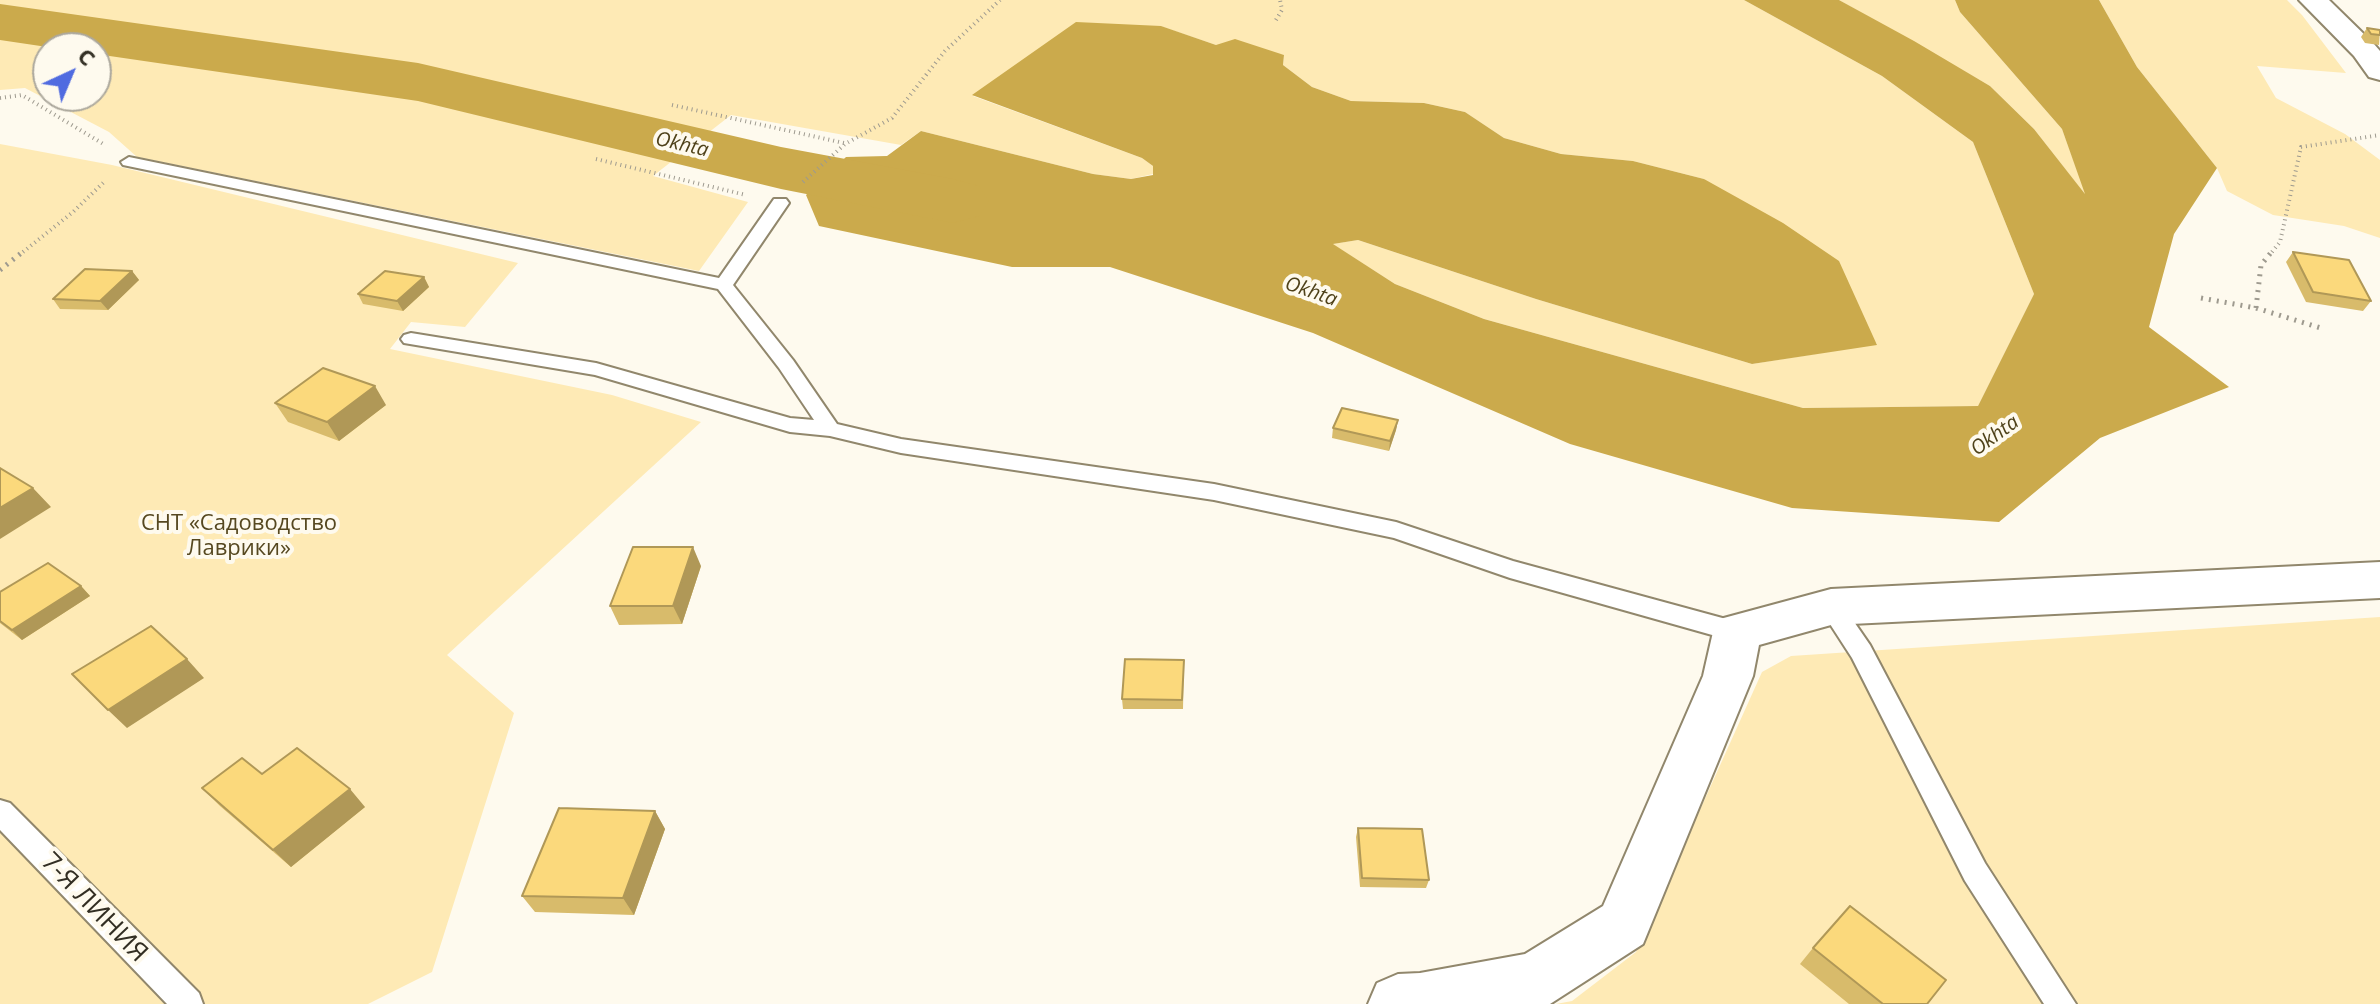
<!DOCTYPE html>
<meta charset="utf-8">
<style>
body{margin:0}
#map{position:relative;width:2380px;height:1004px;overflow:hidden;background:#fefaee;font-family:"Open Sans",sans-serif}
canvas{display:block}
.north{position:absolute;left:32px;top:32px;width:80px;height:80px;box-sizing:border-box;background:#fefaee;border:2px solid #aca89d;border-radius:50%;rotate:44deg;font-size:22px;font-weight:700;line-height:32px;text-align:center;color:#322e23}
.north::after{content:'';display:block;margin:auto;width:28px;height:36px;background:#506be0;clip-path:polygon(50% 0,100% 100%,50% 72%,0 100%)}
</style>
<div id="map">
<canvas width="2380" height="1004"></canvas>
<div class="north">С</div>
</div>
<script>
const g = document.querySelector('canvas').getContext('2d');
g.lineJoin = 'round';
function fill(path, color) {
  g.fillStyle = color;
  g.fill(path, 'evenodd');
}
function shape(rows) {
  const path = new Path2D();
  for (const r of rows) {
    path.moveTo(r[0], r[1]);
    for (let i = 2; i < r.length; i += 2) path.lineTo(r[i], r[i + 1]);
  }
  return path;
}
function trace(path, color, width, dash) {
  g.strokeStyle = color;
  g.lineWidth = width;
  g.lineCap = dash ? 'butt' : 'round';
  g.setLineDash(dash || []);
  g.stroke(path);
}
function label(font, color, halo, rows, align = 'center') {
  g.font = font + ' "Open Sans",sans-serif';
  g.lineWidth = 8;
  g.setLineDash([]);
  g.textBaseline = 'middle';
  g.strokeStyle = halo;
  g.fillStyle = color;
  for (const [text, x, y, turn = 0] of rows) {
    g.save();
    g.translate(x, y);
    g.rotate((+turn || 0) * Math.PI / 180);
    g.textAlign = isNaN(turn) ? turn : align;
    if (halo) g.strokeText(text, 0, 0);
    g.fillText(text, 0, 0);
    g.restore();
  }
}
fill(shape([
 [0,0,1744,0,1882,76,1973,142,2034,294,1978,406,1803,408,1484,319,1395,284,1332,244,1358,240,1536,299,1752,364,1877,344,1704,179,1633,161,1561,154,1504,138,1465,112,1424,103,1351,101,1312,87,1283,65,1284,55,1216,45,1160,26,973,96,1142,158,1153,166,1153,174,1131,179,1093,174,921,131,901,145,731,115,653,176,748,202,699,271,137,157,109,132,25,88,0,90],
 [48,48,96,48,96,96,48,96],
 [1839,0,1955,0,1960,12,2062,129,2087,197,2034,129,1990,86],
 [2099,0,2287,0,2302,15,2346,73,2257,66,2276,98,2345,134,2380,160,2380,238,2344,226,2273,215,2227,191,2217,168,2137,67],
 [0,144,112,165,518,263,465,327,411,322,390,349,612,395,701,422,447,655,514,713,432,972,368,1004,0,1004],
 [2380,617,2380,1004,1556,1004,1572,1001,1636,952,1762,672,1791,656]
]), '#feeab5');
fill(shape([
 [1744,0,1839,0,1914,41,1990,86,2034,129,2085,194,2062,129,1960,12,1955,0,2099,0,2137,67,2217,168,2174,234,2149,327,2229,387,2100,438,1999,522,1792,508,1570,444,1313,333,1110,267,1012,267,819,226,806,195,846,157,887,156,921,131,1093,174,1131,179,1153,175,1153,166,1142,158,972,95,1076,22,1161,26,1216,45,1235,39,1284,55,1283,65,1312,87,1351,101,1424,103,1465,112,1504,138,1561,154,1633,161,1704,179,1783,223,1839,261,1877,345,1752,364,1536,299,1358,240,1333,244,1395,284,1484,319,1803,408,1978,406,2034,294,1973,142,1882,76]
]), '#cbaa4c');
fill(shape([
 [0,4,418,63,781,147,953,179,979,186,989,201,979,216,953,223,781,189,418,101,96,54,96,48,54,48,0,40,0,4]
]), '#cbaa4c');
const service = shape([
 [129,157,719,278,774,199,786,199,789,203,733,285,793,360,837,424,901,439,1214,484,1396,522,1513,561,1737,622,1746,625,1749,632,1746,639,1737,642,1510,578,1394,538,1214,500,901,453,830,436,790,432,595,375,404,343,401,339,404,335,411,333,596,363,790,418,814,420,779,368,718,289,123,165,121,162,129,157],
 [1831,598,1839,600,1870,645,1985,863,2076,1004,2044,1004,1965,881,1852,658,1819,607,1823,600,1831,598],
 [0,800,10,803,199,993,203,1004,167,1004,0,830,0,800]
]);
const minor = shape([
 [2299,0,2329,0,2374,44,2380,51,2380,80,2369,77,2354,56,2299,0],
 [2380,562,2380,598,1831,625,1759,645,1753,676,1643,944,1550,1004,1368,1004,1377,983,1398,974,1420,973,1525,954,1603,906,1703,676,1713,632,1720,619,1831,589,2380,562]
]);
trace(service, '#91876c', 4);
trace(minor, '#91876c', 4);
trace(shape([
 [1276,20,1282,10,1280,0],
 [0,98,22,95,105,145],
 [672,105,844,143],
 [596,159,746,195],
 [803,182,845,144,892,118,945,51,1000,0],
 [23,252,73,212,104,182],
 [2272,252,2280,242,2301,147,2380,135]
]), '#9e9a8f', 4, [1, 4]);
trace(shape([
 [0,270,25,250],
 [2201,298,2256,308,2324,329],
 [2256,308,2261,265,2273,250]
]), '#9e9a8f', 5, [2, 6]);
fill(service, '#fff');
fill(minor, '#fff');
fill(shape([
 [2367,28,2380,30,2379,45,2365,43,2361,37],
 [2293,252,2371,301,2363,311,2306,302,2286,262],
 [132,271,139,280,108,310,60,309,53,299],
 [424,277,429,287,403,311,363,304,358,294],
 [275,403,386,405,339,441,288,422],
 [1398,420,1396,430,1389,451,1332,438,1333,428],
 [701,566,682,624,619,625,610,606],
 [81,586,90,596,22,640,0,623,0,592],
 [1184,660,1183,709,1123,709,1122,699],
 [262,774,365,807,291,867,220,806,202,788],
 [655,811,665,829,634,915,535,912,522,896],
 [1358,828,1429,880,1426,888,1360,887,1356,837],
 [1813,948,1927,1004,1849,1004,1800,964]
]), '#d8bb6b');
fill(shape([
 [132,271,139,280,108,310,100,301],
 [424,277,429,287,403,311,397,301],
 [375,386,386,405,339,441,327,422],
 [1398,420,1396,430,1389,451,1390,441],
 [33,488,51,507,0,539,0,508],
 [693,547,701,566,682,624,673,606],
 [81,586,90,596,22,640,12,630],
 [187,659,204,678,127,728,108,710],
 [350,789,365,807,291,867,273,850],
 [655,811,665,829,634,915,623,898]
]), '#b09857');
const building = shape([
 [2367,28,2380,30,2380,35,2371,34,2367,28],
 [2293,252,2349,260,2371,301,2313,292,2293,252],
 [85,269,132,271,100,301,53,299,85,269],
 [385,271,424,277,397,301,358,294,385,271],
 [323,368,375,386,327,422,275,403,323,368],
 [1342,408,1398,420,1390,441,1333,428,1342,408],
 [0,468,33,488,0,508,0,468],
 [633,547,693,547,673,606,610,606,633,547],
 [48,563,81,586,12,630,0,621,0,592,48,563],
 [151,626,187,659,108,710,72,674,151,626],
 [1125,659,1184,660,1182,700,1122,699,1125,659],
 [297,748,350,789,273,850,202,788,242,758,262,774,297,748],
 [559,808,655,811,623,898,522,896,559,808],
 [1358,828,1422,829,1429,880,1362,878,1358,828],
 [1850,906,1946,980,1927,1004,1883,1004,1813,948,1850,906]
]);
fill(building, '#fbd97c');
trace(building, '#b09857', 2);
label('italic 20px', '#4f421a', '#fefaee', [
 ["Okhta",682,145,13],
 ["Okhta",1311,292,19],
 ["Okhta",1995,436,-36]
]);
label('22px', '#564820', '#fefaee', [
 ["СНТ «Садоводство",239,524],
 ["Лаврики»",239,549]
]);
label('26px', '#322e23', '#fefaee', [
 ["7-Я ЛИНИЯ",94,908,46]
]);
</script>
